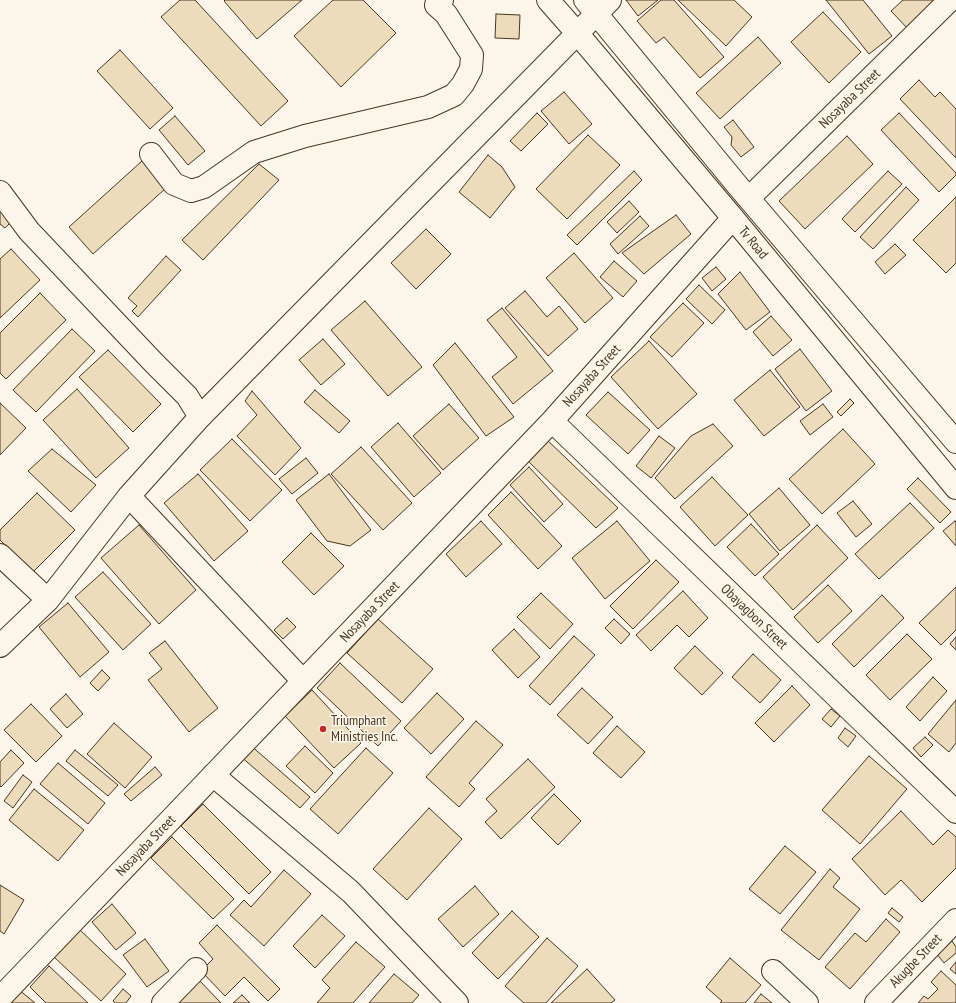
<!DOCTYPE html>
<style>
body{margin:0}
canvas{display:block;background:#fbf6e9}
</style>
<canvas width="956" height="1003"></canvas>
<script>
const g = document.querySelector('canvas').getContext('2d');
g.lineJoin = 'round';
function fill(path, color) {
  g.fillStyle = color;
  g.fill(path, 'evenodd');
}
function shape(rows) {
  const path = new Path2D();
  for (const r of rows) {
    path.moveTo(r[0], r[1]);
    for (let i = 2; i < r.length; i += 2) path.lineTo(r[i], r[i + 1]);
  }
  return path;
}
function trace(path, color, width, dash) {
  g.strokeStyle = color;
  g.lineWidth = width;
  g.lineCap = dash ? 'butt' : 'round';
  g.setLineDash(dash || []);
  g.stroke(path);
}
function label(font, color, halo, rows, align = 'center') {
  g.font = font + ' "PT Sans Narrow",sans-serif';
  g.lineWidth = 3;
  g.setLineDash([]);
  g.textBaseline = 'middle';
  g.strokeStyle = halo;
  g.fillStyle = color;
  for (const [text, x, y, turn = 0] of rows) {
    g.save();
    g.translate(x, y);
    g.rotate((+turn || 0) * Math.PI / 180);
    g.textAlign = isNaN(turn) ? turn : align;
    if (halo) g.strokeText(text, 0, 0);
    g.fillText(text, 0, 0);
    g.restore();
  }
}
const building = shape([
 [180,0,195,0,288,101,261,126,161,17,180,0],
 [225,0,302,0,257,39,224,1,225,0],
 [333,0,363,0,396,33,341,87,294,36,333,0],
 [626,0,658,0,638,16,626,0],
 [661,0,674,0,724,57,700,78,664,37,656,43,637,21,661,0],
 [678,0,734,0,752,17,726,46,678,0],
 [826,0,863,0,892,36,869,54,826,0],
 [903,0,939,0,909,30,891,11,903,0],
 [823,12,861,52,829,83,791,42,823,12],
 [496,14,520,15,519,39,495,38,496,14],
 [758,37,781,63,720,119,696,93,758,37],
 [120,50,173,108,150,129,97,71,120,50],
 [919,80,935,97,940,92,956,109,956,158,900,99,919,80],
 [564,92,592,124,569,144,541,111,564,92],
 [537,113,548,124,521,151,510,141,537,113],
 [899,113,956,173,956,175,939,192,881,130,899,113],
 [175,116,205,151,188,165,159,130,175,116],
 [733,120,754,147,741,157,731,145,732,137,724,127,733,120],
 [588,135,620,165,567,219,536,189,588,135],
 [847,136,873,164,805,229,779,201,847,136],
 [488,155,502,167,515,187,490,218,459,192,488,155],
 [142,161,166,188,93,254,69,227,142,161],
 [259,164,279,180,203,260,182,240,259,164],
 [634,171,642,180,577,245,567,235,634,171],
 [888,171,902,184,855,232,842,219,888,171],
 [906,187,919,200,873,249,860,237,906,187],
 [956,197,956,263,946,273,913,240,956,197],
 [629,201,639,212,617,233,607,222,629,201],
 [0,211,11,222,5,228,0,224,0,211],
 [676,215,691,234,644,274,622,253,676,215],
 [640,216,649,226,618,254,610,244,640,216],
 [426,229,451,254,416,289,391,263,426,229],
 [895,244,906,255,885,274,875,262,895,244],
 [11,249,40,280,0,318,0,259,11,249],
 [574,253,613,298,585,323,546,278,574,253],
 [166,256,181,270,138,317,132,311,137,306,128,298,166,256],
 [614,261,637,281,623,297,600,277,614,261],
 [716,267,726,279,712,291,702,278,716,267],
 [740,272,770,312,746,330,718,294,740,272],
 [699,285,725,310,712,324,686,299,699,285],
 [525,291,547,317,559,306,578,329,548,356,505,308,525,291],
 [40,293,66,320,6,379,0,373,0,333,40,293],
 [365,301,422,367,388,396,331,330,365,301],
 [683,303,704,323,672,357,650,337,683,303],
 [502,308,553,371,513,404,492,377,517,357,487,320,502,308],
 [771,316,792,340,773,356,753,332,771,316],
 [72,329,95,351,36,412,13,390,72,329],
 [323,339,345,364,321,385,299,360,323,339],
 [649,341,697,394,658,429,611,377,649,341],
 [455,343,514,417,486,436,433,365,455,343],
 [800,349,832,391,806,411,775,369,800,349],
 [108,350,161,404,133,432,79,377,108,350],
 [770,370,800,407,764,436,734,400,770,370],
 [77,389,129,448,96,478,43,420,77,389],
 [315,390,350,421,339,433,304,402,315,390],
 [252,391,301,448,275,475,237,436,257,415,245,401,252,391],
 [608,392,650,430,628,454,586,415,608,392],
 [850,399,854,403,841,416,837,412,850,399],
 [0,403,26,428,0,455,0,403],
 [449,404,479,438,443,470,413,436,449,404],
 [823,404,833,417,810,435,800,421,823,404],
 [398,423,441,473,414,497,371,447,398,423],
 [713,424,733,446,675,499,655,478,691,436,713,424],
 [843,429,875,464,822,514,789,479,843,429],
 [543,436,618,508,596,528,523,456,543,436],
 [659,436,675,448,651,478,636,466,659,436],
 [232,439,282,490,250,521,200,470,232,439],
 [361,447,412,503,383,530,331,474,361,447],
 [52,449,96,485,71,512,28,471,52,449],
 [306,458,318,473,292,494,279,479,306,458],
 [529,467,563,504,544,522,510,485,529,467],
 [198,474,248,531,214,561,164,503,198,474],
 [329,474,371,530,350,546,327,541,296,500,329,474],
 [712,477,748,515,715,546,680,507,712,477],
 [918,478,951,512,940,523,907,489,918,478],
 [779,488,810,525,780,551,749,514,779,488],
 [511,492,562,546,538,569,488,515,511,492],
 [37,493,75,530,33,572,0,540,0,530,37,493],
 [853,501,872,524,856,537,837,513,853,501],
 [910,503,934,528,879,579,855,554,910,503],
 [481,521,502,544,466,577,446,554,481,521],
 [617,521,650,561,605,599,572,558,617,521],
 [955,521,956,522,956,546,943,531,955,521],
 [751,524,779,554,755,576,727,547,751,524],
 [139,525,196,590,159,624,101,558,139,525],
 [817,525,848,558,793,610,763,577,817,525],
 [311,533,344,566,314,595,282,562,311,533],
 [656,560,679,582,633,629,610,606,656,560],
 [103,572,151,624,123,650,75,597,103,572],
 [828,585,852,611,818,643,794,617,828,585],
 [956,587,956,630,941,645,919,623,956,587],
 [683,591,708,618,689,637,677,625,651,651,636,635,683,591],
 [541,593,573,624,550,649,517,617,541,593],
 [882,595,904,618,854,667,832,644,882,595],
 [68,603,109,652,80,677,39,627,68,603],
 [287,618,296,627,283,639,274,630,287,618],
 [378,619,433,669,402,703,347,653,378,619],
 [614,619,630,634,621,644,605,628,614,619],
 [514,629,540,657,518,678,492,650,514,629],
 [907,634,932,659,890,700,866,675,907,634],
 [574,636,595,655,550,705,529,686,574,636],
 [956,637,956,650,950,644,956,637],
 [165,641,218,708,189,732,148,680,162,669,149,653,165,641],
 [695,646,723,673,702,695,674,668,695,646],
 [753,654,781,680,760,703,732,677,753,654],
 [340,663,401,721,378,746,317,688,340,663],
 [102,670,110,678,98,691,90,683,102,670],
 [933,677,947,691,920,721,906,707,933,677],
 [792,686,810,705,774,742,755,723,792,686],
 [582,688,613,717,588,744,557,715,582,688],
 [312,690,361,743,334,768,285,716,312,690],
 [437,693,464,719,431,754,404,728,437,693],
 [66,694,83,714,67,728,50,709,66,694],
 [956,700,956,743,949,752,928,734,956,700],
 [31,704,62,736,36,762,4,730,31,704],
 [831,709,840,716,831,727,822,719,831,709],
 [476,721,503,745,469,783,475,789,459,807,426,777,476,721],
 [114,723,152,757,125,788,87,754,114,723],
 [617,726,645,752,621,778,593,753,617,726],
 [845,728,856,736,848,747,838,738,845,728],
 [925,737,933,745,921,757,913,748,925,737],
 [249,744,310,797,300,808,239,755,249,744],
 [305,746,333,773,315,793,286,766,305,746],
 [366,748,393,773,338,834,310,809,366,748],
 [11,750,24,763,1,787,0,786,0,762,11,750],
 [75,750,118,785,108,796,66,761,75,750],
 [869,756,907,789,860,844,822,810,869,756],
 [528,759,555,787,501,839,485,822,497,811,486,799,528,759],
 [58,763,105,803,88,824,40,784,58,763],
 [155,767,162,775,131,801,124,794,155,767],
 [23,775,32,782,13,808,4,801,23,775],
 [34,789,84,830,58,861,9,820,34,789],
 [554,794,581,821,558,845,531,818,554,794],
 [203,804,271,872,249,894,181,826,203,804],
 [429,808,462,839,407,900,373,869,429,808],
 [901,811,933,845,948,830,956,837,956,868,922,902,901,880,885,895,852,859,901,811],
 [172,837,234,899,213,919,151,858,172,837],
 [785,846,816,872,780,914,749,889,785,846],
 [830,869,840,878,833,887,860,909,819,960,781,930,830,869],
 [284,870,311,894,264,946,230,915,244,900,251,907,284,870],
 [0,885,24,900,4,934,0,931,0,885],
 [475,886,499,914,463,947,438,919,475,886],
 [112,904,136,933,116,950,92,922,112,904],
 [892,908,903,917,899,922,888,913,892,908],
 [512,911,539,937,498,979,472,953,512,911],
 [322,915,345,936,315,968,293,946,322,915],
 [886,919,900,932,850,989,825,967,855,933,866,942,886,919],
 [217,925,280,989,268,1001,244,977,225,996,201,971,213,959,199,943,217,925],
 [79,929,126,974,101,1001,54,957,79,929],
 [547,938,578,966,546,1003,524,1003,505,986,547,938],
 [145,939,169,971,147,987,123,955,145,939],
 [952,941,956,947,956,953,944,963,936,953,952,941],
 [356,942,385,967,353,1003,317,1003,330,988,322,980,356,942],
 [730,958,761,985,745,1003,720,1003,722,1001,706,987,730,958],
 [956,962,956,974,950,969,956,962],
 [49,966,88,1003,46,1003,30,987,49,966],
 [587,969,615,1000,611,1003,551,1003,587,969],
 [941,971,956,985,956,1003,918,1003,924,996,928,999,938,989,931,982,941,971],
 [394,974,419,995,412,1003,369,1003,394,974],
 [197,978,221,1003,175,1003,197,978],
 [18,989,35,1003,6,1003,18,989],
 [123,989,131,996,126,1003,115,1003,113,1001,123,989],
 [761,994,772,1003,754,1003,761,994],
 [242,995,250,1003,233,1003,242,995]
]);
fill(building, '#ecdcbc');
trace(building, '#4a3520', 1);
const minor = shape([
 [548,0,577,33,733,218,956,488],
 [585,0,738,186,956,442],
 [151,154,174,184,191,191,204,187,254,152,305,136,428,107,454,95,463,84,471,69,472,55,446,14,436,5,442,0],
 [0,192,29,231,154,363,187,396,200,417],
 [749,198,950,0],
 [552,421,956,812],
 [129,496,303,681],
 [0,555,48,600],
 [0,646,48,600,129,496,200,417,610,0],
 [213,775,351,892,457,1003],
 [773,971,807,1003],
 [0,998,552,421,733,218],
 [163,1003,196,969],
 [876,1003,956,920]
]);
trace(minor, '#4a3520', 24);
trace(minor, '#fbf6e9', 22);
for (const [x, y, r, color] of [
 [323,729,4,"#c62828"]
]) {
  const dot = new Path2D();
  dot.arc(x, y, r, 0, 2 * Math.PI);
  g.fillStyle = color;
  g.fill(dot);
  trace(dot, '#fbf6e9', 1.5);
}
label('14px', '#4a3520', '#fbf6e9', [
 ["Nosayaba Street",850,99,-44],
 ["Tv Road",753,243,50],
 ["Nosayaba Street",592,376,-48],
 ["Nosayaba Street",370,612,-46],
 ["Obayagbon Street",754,617,44],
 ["Nosayaba Street",146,846,-46],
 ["Akugbe Street",916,961,-46]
]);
label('14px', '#4a3520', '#fbf6e9', [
 ["Triumphant",331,721],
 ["Ministries Inc.",331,737]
], 'left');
</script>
